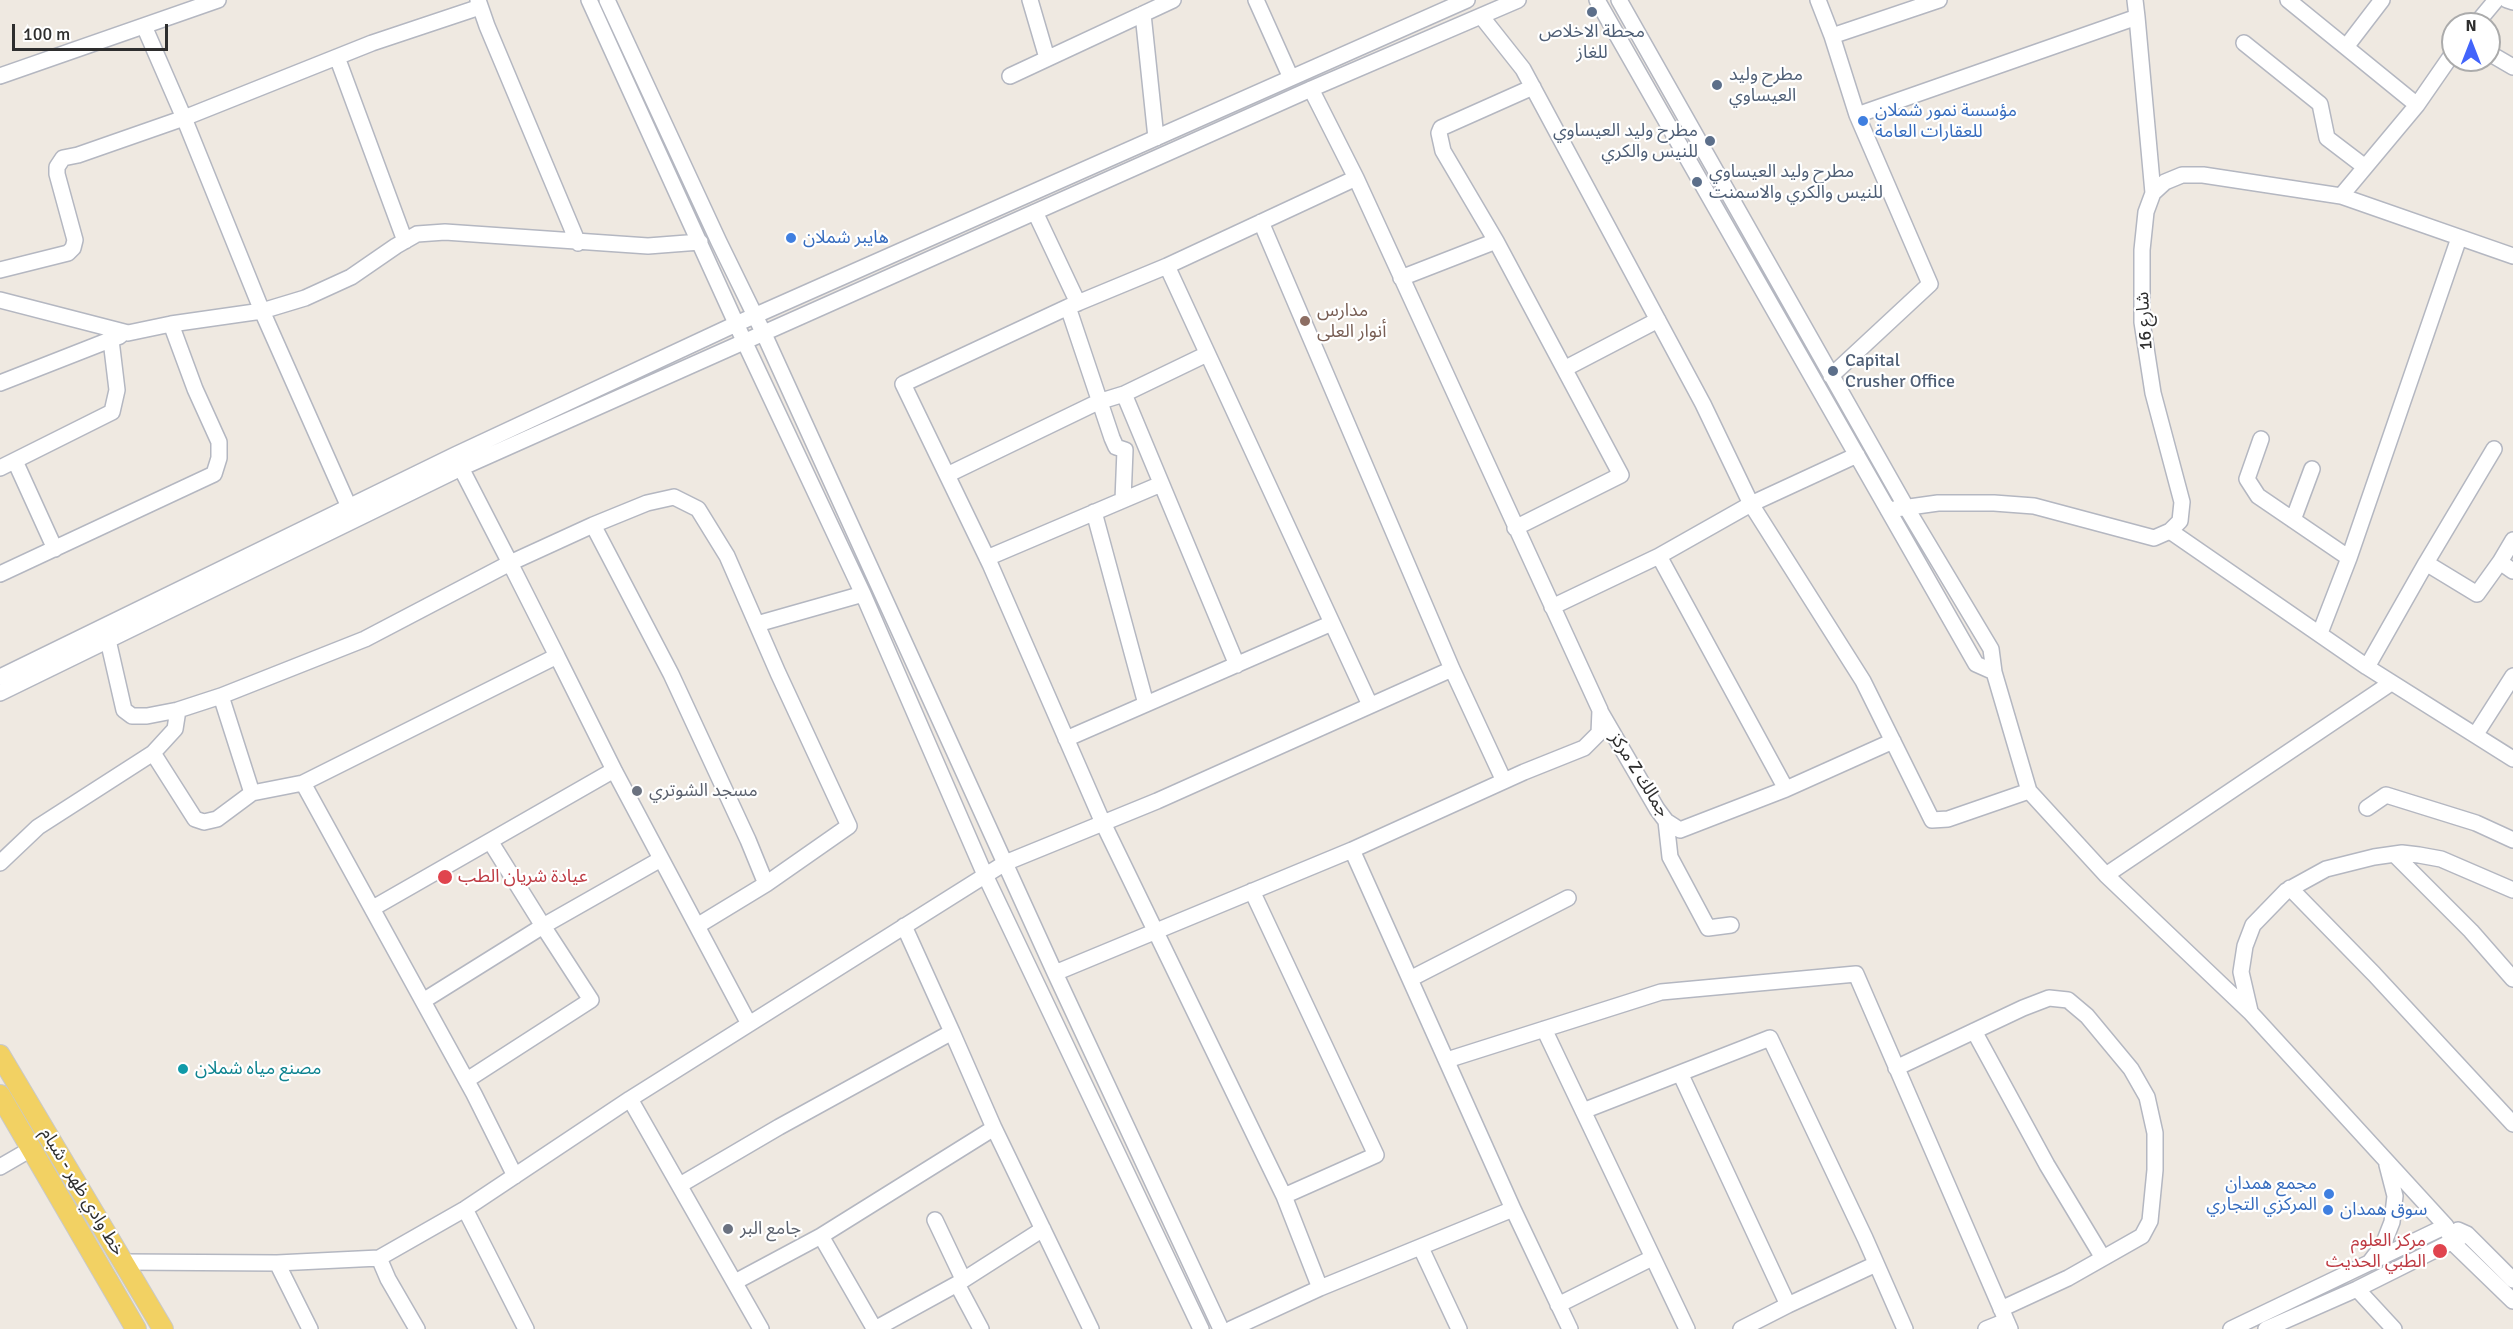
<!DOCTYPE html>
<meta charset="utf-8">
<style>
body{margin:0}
#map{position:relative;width:2513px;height:1329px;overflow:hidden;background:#efe9e1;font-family:Signika,sans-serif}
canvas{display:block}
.north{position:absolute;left:2441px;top:12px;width:60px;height:60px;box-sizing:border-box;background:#fff;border:2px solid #ababab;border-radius:50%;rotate:0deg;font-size:16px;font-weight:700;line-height:24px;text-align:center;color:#2e2e2e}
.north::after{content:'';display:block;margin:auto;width:21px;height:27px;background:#4264fb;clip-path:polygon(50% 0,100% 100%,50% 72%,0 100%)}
.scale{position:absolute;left:12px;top:24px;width:156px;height:27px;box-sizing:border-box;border:3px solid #2e2e2e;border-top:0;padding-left:8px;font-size:18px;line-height:21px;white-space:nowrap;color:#2e2e2e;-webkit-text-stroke:4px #fff;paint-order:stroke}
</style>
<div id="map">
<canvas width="2513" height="1329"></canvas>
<div class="north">N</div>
<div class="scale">100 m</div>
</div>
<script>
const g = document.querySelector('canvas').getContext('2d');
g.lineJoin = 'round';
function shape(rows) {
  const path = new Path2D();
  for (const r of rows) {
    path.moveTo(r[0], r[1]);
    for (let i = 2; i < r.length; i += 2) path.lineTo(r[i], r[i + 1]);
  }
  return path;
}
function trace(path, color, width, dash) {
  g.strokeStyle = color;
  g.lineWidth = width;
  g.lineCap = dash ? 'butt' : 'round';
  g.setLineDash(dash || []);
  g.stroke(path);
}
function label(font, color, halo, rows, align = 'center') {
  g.font = font + ' Signika,"Noto Sans Arabic",sans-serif';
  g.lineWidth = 4.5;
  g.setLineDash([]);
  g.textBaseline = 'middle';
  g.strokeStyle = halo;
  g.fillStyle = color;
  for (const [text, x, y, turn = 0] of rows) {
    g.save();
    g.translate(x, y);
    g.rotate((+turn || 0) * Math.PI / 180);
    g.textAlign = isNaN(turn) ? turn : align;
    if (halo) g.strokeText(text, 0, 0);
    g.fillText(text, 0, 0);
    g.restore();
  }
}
const minor = shape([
 [478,0,487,26,578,243],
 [589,0,745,343,863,594,985,875,1201,1329],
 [607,0,719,242,764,334,1055,973,1221,1329],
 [1030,0,1047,58],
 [1256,0,1291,78],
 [1597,0,1976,664,1994,672],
 [1619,0,1906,507,1991,649,1994,672,2029,791,2106,875,2250,1012,2446,1226,2452,1242,2513,1301],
 [1818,0,1832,36],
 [2135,0,2137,17],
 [2288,0,2417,105],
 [2507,0,2513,2],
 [1143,14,1156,138],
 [1481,16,1523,69,1703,404,1751,504,1659,556,1786,789,1893,741],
 [2476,24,2496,0],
 [144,26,184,118,262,311,349,507],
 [2244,43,2320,104,2327,138,2365,167],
 [2346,47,2382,0],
 [2489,53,2513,67],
 [337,57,405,241],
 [0,76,218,0],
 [1010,76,1173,0],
 [1857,115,1832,36,1939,0],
 [2341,196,2417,105,2453,53],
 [1035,212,1078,303],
 [1261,222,1452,669,1504,781],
 [1167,266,1370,705],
 [0,270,68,253,73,248,75,240,57,174,57,167,63,158,78,155,184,118,372,43,480,7],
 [1401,278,1496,241],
 [0,300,128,333,171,324,262,311,305,298,351,277,396,246,417,234,445,232,648,246,700,242],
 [1068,307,1112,438,1116,447,1125,450,1123,500],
 [1566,368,1658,320],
 [1831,376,1930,284,1857,115,2137,17,2153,193],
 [0,383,120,336],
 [1124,394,1207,354],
 [2261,439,2247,479,2258,496,2349,558],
 [2494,449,2426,563,2477,594,2500,562],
 [1857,455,1751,504,1863,681,1932,820,1948,819,2029,791],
 [15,461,55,549],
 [0,468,112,412,117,390,111,340],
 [461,468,510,563,593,525,671,674,748,840,766,884,697,926],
 [947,475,1098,402,1124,394,1237,665],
 [1888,510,1938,503,1994,503,2034,506,2154,538,2170,531,2180,521,2182,502,2153,393,2142,322,2142,250,2146,212,2153,193,2165,182,2182,175,2203,175,2341,196,2513,256],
 [1094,512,1146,704],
 [2293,520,2312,469],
 [593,525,647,503,674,497,698,509,727,556,778,673,849,826,766,884],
 [1515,528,1621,475,1496,241,1443,151,1439,133,1441,128,1533,87],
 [2170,531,2367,667,2513,759],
 [2513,540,2500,562,2513,571],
 [987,558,1161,484],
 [0,574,214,474,219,458,219,442,195,389,171,324],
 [1552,607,1659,556],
 [757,624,863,594],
 [2320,633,2349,558,2459,238],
 [108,640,124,710,132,716,147,716,178,710,221,696],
 [557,656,615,772,749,1024],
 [2367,667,2426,563],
 [0,677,455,455,736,324,1467,0],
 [0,693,461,468,1311,89,1518,0],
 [1600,711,1657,809,1666,821,1680,830,1786,789],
 [2476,734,2513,676],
 [1066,739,1332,623],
 [153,753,195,819,204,822,217,819,252,793],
 [614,770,490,841,543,926,661,859],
 [303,783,557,656,510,563,365,639,221,696,252,793,303,783,474,1094,515,1176],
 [2367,808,2386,795,2476,823,2513,840],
 [1666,821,1670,857,1708,928,1731,925],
 [1352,850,1513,1209,1570,1329],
 [2394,854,2471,931,2513,979],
 [0,863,38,827,153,753,175,729,178,710],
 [2106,875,2391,683],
 [2290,888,2374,974,2513,1124],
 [1252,891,1376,1155,1284,1196,1103,823,990,564,903,384,1068,307,1167,266,1356,178],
 [373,908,490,841],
 [1055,973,1352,850,1524,772,1584,748,1599,733,1600,710,1356,178,1311,89],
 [1410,979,1568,898],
 [423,1001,543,926,591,1000,467,1080],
 [2250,1011,2241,972,2245,946,2253,925,2286,891,2326,869,2374,857,2402,853,2419,855,2441,859,2513,890],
 [1544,1029,1687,1329],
 [1974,1031,2047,1165,2103,1258],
 [952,1032,994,1128,1091,1329],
 [1447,1060,1661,992,1856,974,2010,1329],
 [1896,1068,2023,1008,2049,998,2068,1000,2087,1016,2131,1069,2147,1097,2155,1133,2155,1170,2150,1221,2142,1236,2068,1278,2001,1309],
 [1680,1073,1788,1305,1876,1264],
 [630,1099,761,1329],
 [1583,1111,1770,1038,1865,1238,1905,1329],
 [0,1167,31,1149],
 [680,1185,779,1127,952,1032,904,926],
 [1284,1196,1320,1288],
 [465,1209,526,1329],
 [935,1220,963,1279],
 [2458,1230,2467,1234,2513,1280],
 [821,1236,994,1128],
 [1421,1248,1459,1329],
 [379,1258,388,1279,417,1329],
 [124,1262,277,1263,379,1258,465,1209,630,1099,1005,863,1157,801,1452,669],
 [2370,1262,2383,1245,2392,1222,2395,1196,2387,1165],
 [277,1263,310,1329],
 [735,1282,821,1236,874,1328],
 [957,1284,1043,1229],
 [2357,1289,2394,1329],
 [1558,1305,1652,1258],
 [875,1329,957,1284,981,1329],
 [1231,1329,1320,1288,1513,1209],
 [1741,1329,1788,1305],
 [1986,1329,2006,1321],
 [2231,1329,2446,1226],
 [2266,1329,2357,1289,2467,1234]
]);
const major = shape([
 [0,1055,163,1329],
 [0,1095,136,1329]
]);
trace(minor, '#b4b7c1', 18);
trace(major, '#c9c9c9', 22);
trace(minor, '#fff', 15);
trace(major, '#f2d163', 20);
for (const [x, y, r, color] of [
 [1592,12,6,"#5c6f8a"],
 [1717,85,6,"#5c6f8a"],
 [1863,121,6,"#3f7fe0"],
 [1710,141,6,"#5c6f8a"],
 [1697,182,6,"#5c6f8a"],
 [791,238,6,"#3f7fe0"],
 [1305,321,6,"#8d6e63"],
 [1833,371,6,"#5c6f8a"],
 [637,791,6,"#6b7280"],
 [445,877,8,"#e0444e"],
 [183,1069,6,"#0f9aa8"],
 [2329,1194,6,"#3f7fe0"],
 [2328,1210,6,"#3f7fe0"],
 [728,1229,6,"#6b7280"],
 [2440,1251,8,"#e0444e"]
]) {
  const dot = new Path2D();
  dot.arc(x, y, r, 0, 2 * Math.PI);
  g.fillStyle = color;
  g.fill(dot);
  trace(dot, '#fff', 2);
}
label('18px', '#4e5e75', '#fff', [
 ["محطة الاخلاص",1592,32,"center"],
 ["للغاز",1592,53,"center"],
 ["مطرح وليد",1729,75],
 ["العيساوي",1729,96],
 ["مطرح وليد العيساوي",1698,131,"right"],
 ["للنيس والكري",1698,152,"right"],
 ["مطرح وليد العيساوي",1709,172],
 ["للنيس والكري والاسمنت",1709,193],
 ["Capital",1845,361],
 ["Crusher Office",1845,382]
], 'left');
label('18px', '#366cbe', '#fff', [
 ["مؤسسة نمور شملان",1875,111],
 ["للعقارات العامة",1875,132],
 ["هايبر شملان",803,238],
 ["مجمع همدان",2317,1184,"right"],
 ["المركزي التجاري",2317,1205,"right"],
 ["سوق همدان",2340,1210]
], 'left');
label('18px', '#785e54', '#fff', [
 ["مدارس",1317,311],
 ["أنوار العلى",1317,332]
], 'left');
label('18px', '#2e2e2e', '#fff', [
 ["شارع 16",2145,321,-94],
 ["مركز Z جمالك",1639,775,58],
 ["خط وادي ظهر - شبام",82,1192,59]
]);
label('18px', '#5b616d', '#fff', [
 ["مسجد الشوتري",649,791],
 ["جامع البر",740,1229]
], 'left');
label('18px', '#be3a42', '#fff', [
 ["عيادة شريان الطب",458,877],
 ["مركز العلوم",2426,1241,"right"],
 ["الطبي الحديث",2426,1262,"right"]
], 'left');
label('18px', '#0d838f', '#fff', [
 ["مصنع مياه شملان",195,1069]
], 'left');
</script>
